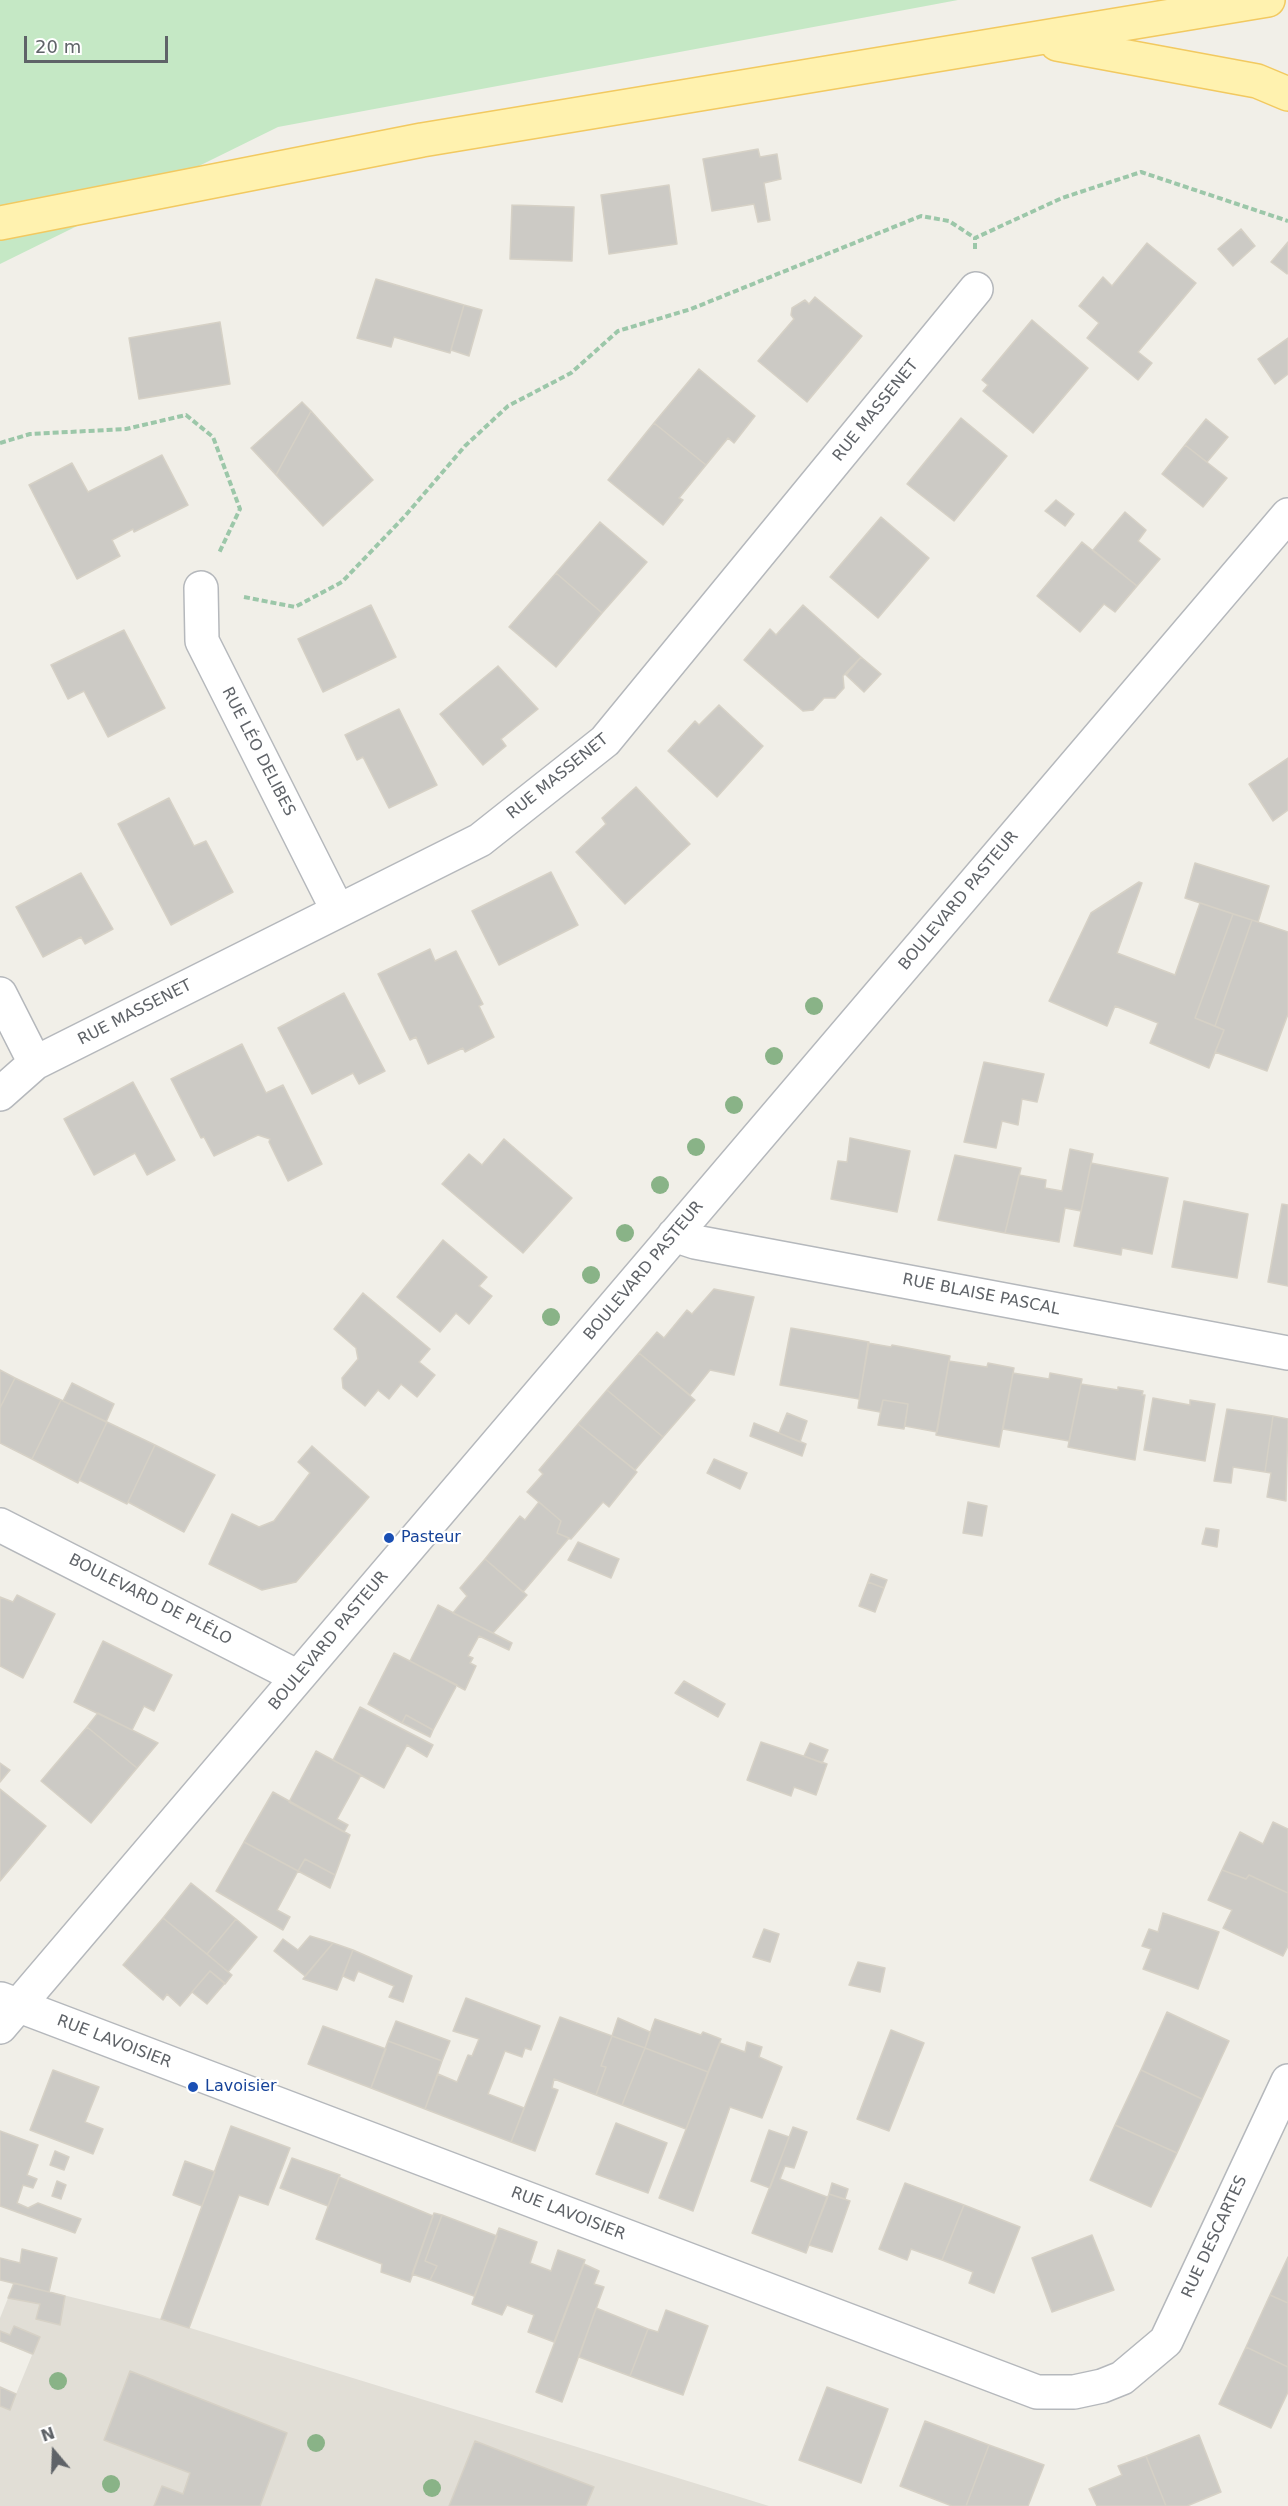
<!DOCTYPE html>
<meta charset="utf-8">
<style>
body{margin:0}
#map{position:relative;width:1288px;height:2506px;overflow:hidden;background:#f1efe8;font-family:"DejaVu Sans",sans-serif}
canvas{display:block}
.north{position:absolute;left:24px;top:2422px;width:60px;height:60px;-webkit-text-stroke:4px #fff;paint-order:stroke;rotate:341deg;font-size:16px;font-weight:700;line-height:24px;text-align:center;color:#5f6368}
.north::after{content:'';display:block;margin:auto;width:21px;height:27px;background:#5f6368;clip-path:polygon(50% 0,100% 100%,50% 72%,0 100%)}
.scale{position:absolute;left:24px;top:36px;width:144px;height:27px;box-sizing:border-box;border:3px solid #5f6368;border-top:0;padding-left:8px;font-size:18px;line-height:21px;white-space:nowrap;color:#5f6368;-webkit-text-stroke:4px #fff;paint-order:stroke}
</style>
<div id="map">
<canvas width="1288" height="2506"></canvas>
<div class="north">N</div>
<div class="scale">20 m</div>
</div>
<script>
const g = document.querySelector('canvas').getContext('2d');
g.lineJoin = 'round';
function fill(path, color) {
  g.fillStyle = color;
  g.fill(path, 'evenodd');
}
function shape(rows) {
  const path = new Path2D();
  for (const r of rows) {
    path.moveTo(r[0], r[1]);
    for (let i = 2; i < r.length; i += 2) path.lineTo(r[i], r[i + 1]);
  }
  return path;
}
function trace(path, color, width, dash) {
  g.strokeStyle = color;
  g.lineWidth = width;
  g.lineCap = dash ? 'butt' : 'round';
  g.setLineDash(dash || []);
  g.stroke(path);
}
function label(font, color, halo, rows, align = 'center') {
  g.font = font + ' "DejaVu Sans",sans-serif';
  g.lineWidth = 4.5;
  g.setLineDash([]);
  g.textBaseline = 'middle';
  g.strokeStyle = halo;
  g.fillStyle = color;
  for (const [text, x, y, turn = 0] of rows) {
    g.save();
    g.translate(x, y);
    g.rotate((+turn || 0) * Math.PI / 180);
    g.textAlign = isNaN(turn) ? turn : align;
    if (halo) g.strokeText(text, 0, 0);
    g.fillText(text, 0, 0);
    g.restore();
  }
}
fill(shape([
 [14,2283,161,2319,769,2506,0,2506,0,2387,16,2394,32,2355,0,2341,0,2318]
]), '#e1ded6');
fill(shape([
 [0,0,958,0,278,127,0,264]
]), '#c5e8c5');
const building = shape([
 [758,149,760,157,777,154,781,179,764,183,770,220,758,222,754,204,712,211,703,159,758,149],
 [669,185,677,244,609,254,601,195,669,185],
 [512,205,574,207,572,261,510,259,512,205],
 [1241,229,1255,246,1233,266,1218,249,1241,229],
 [1288,242,1288,273,1287,274,1271,262,1288,242],
 [1147,243,1196,283,1138,352,1152,363,1138,380,1087,338,1099,323,1079,306,1103,277,1112,286,1147,243],
 [376,279,464,305,450,353,394,337,391,347,357,338,376,279],
 [815,297,862,336,807,402,758,361,794,319,791,315,792,308,805,300,809,304,815,297],
 [464,305,482,310,469,356,451,350,464,305],
 [1032,320,1088,368,1033,433,983,391,988,385,982,380,1032,320],
 [220,322,230,384,139,399,129,338,220,322],
 [1288,338,1288,374,1275,384,1258,359,1288,338],
 [699,369,755,416,734,443,728,438,706,465,654,423,699,369],
 [302,402,311,411,276,475,251,448,302,402],
 [311,411,373,480,323,526,276,475,311,411],
 [961,418,1007,456,954,521,907,484,961,418],
 [1206,419,1228,437,1207,462,1185,445,1206,419],
 [654,423,706,465,679,498,683,500,663,525,608,480,654,423],
 [1185,445,1227,478,1203,507,1162,474,1185,445],
 [162,455,188,505,134,532,133,529,112,540,120,556,77,579,29,485,72,463,88,492,162,455],
 [1056,500,1074,514,1065,526,1045,511,1056,500],
 [1125,512,1146,530,1138,541,1160,559,1137,586,1093,550,1125,512],
 [881,517,929,558,878,618,830,577,881,517],
 [600,522,647,562,602,613,556,573,600,522],
 [1082,542,1137,586,1115,612,1104,604,1080,632,1037,596,1082,542],
 [556,573,602,613,556,667,509,627,556,573],
 [371,605,396,657,323,692,298,639,371,605],
 [803,605,861,657,843,676,844,688,835,698,824,698,813,710,803,711,744,660,770,629,776,635,803,605],
 [124,630,165,708,108,737,84,691,68,699,51,665,124,630],
 [861,657,881,674,864,692,846,675,861,657],
 [498,666,538,709,501,739,506,746,483,765,440,714,498,666],
 [719,705,763,746,717,797,668,751,695,721,699,725,719,705],
 [399,709,437,785,389,808,363,757,357,760,345,735,399,709],
 [1288,758,1288,810,1273,821,1249,784,1288,758],
 [636,787,690,844,625,904,576,852,606,824,602,818,636,787],
 [169,798,194,846,206,841,233,892,171,925,118,824,169,798],
 [1195,863,1269,886,1258,922,1185,898,1195,863],
 [551,872,578,925,499,965,472,911,551,872],
 [81,873,113,929,85,944,81,937,43,957,16,907,81,873],
 [1139,882,1142,883,1117,953,1175,975,1200,903,1233,914,1195,1018,1224,1030,1209,1068,1150,1043,1158,1023,1115,1006,1107,1026,1049,1001,1091,913,1139,882],
 [1233,914,1252,920,1215,1026,1195,1018,1233,914],
 [1252,920,1288,932,1288,1014,1267,1071,1215,1052,1224,1030,1215,1026,1252,920],
 [430,949,435,961,456,951,483,1004,479,1006,494,1037,465,1052,463,1048,428,1064,416,1037,410,1040,378,974,430,949],
 [344,993,385,1071,359,1084,353,1073,312,1094,278,1028,344,993],
 [242,1044,266,1093,283,1085,322,1164,288,1181,269,1142,270,1139,258,1135,214,1156,204,1137,201,1138,171,1079,242,1044],
 [984,1062,1044,1074,1037,1102,1022,1099,1018,1125,1002,1121,996,1148,964,1142,984,1062],
 [133,1082,175,1160,147,1175,135,1153,94,1175,64,1119,133,1082],
 [850,1138,910,1151,897,1212,831,1199,838,1161,847,1162,850,1138],
 [504,1139,572,1198,523,1253,442,1184,469,1154,482,1165,504,1139],
 [1070,1149,1093,1154,1081,1211,1065,1208,1059,1242,1005,1233,1019,1175,1046,1180,1045,1188,1062,1191,1070,1149],
 [955,1155,1021,1168,1005,1233,938,1220,955,1155],
 [1091,1163,1168,1178,1152,1254,1122,1248,1121,1255,1074,1246,1091,1163],
 [1184,1201,1248,1214,1237,1278,1172,1267,1184,1201],
 [1282,1204,1288,1205,1288,1286,1268,1282,1282,1204],
 [443,1240,487,1277,479,1286,492,1296,469,1324,456,1313,440,1332,397,1297,443,1240],
 [714,1289,754,1297,734,1375,710,1370,690,1395,639,1353,657,1332,664,1338,687,1310,692,1314,714,1289],
 [363,1293,430,1349,419,1362,435,1375,417,1397,401,1384,389,1399,378,1390,365,1406,343,1388,342,1378,358,1359,356,1348,334,1329,363,1293],
 [791,1328,869,1342,859,1399,780,1385,791,1328],
 [868,1343,891,1347,892,1345,950,1356,937,1432,905,1426,908,1404,883,1400,880,1412,858,1408,868,1343],
 [639,1353,695,1400,663,1437,607,1390,639,1353],
 [949,1361,987,1367,988,1363,1014,1368,999,1447,936,1435,949,1361],
 [0,1370,15,1378,0,1408,0,1370],
 [1013,1373,1049,1379,1050,1373,1082,1379,1069,1441,1003,1429,1013,1373],
 [15,1378,61,1400,32,1459,0,1443,0,1408,15,1378],
 [72,1383,114,1404,106,1422,63,1401,72,1383],
 [1081,1384,1118,1390,1118,1387,1143,1391,1142,1395,1145,1395,1135,1460,1068,1447,1081,1384],
 [607,1390,663,1437,635,1470,578,1424,607,1390],
 [1153,1398,1190,1405,1190,1400,1215,1404,1205,1461,1144,1450,1153,1398],
 [61,1400,107,1422,78,1483,32,1459,61,1400],
 [883,1400,908,1404,904,1429,878,1425,883,1400],
 [1227,1409,1273,1416,1265,1472,1233,1467,1231,1483,1214,1481,1227,1409],
 [787,1413,807,1421,800,1442,779,1433,787,1413],
 [1273,1416,1288,1419,1286,1501,1267,1497,1271,1473,1265,1472,1273,1416],
 [107,1422,155,1445,127,1504,79,1480,107,1422],
 [754,1423,806,1444,802,1456,750,1436,754,1423],
 [578,1424,637,1472,609,1507,603,1502,571,1539,557,1533,561,1521,527,1492,543,1474,539,1470,578,1424],
 [155,1445,215,1475,184,1532,128,1502,155,1445],
 [312,1446,369,1497,296,1582,262,1590,209,1564,232,1514,259,1527,274,1521,310,1473,298,1462,312,1446],
 [714,1459,747,1473,740,1489,707,1473,714,1459],
 [539,1502,561,1521,557,1533,569,1538,523,1592,485,1559,520,1516,525,1520,539,1502],
 [968,1502,987,1506,982,1536,963,1533,968,1502],
 [1206,1528,1219,1530,1217,1547,1202,1544,1206,1528],
 [578,1542,619,1559,611,1578,568,1560,578,1542],
 [485,1559,527,1595,493,1633,453,1613,467,1596,460,1588,485,1559],
 [871,1574,887,1580,884,1588,868,1582,871,1574],
 [868,1582,884,1588,875,1612,859,1606,868,1582],
 [17,1595,55,1614,23,1678,0,1666,0,1597,13,1602,17,1595],
 [438,1605,512,1643,509,1650,479,1636,468,1656,473,1658,470,1663,476,1666,465,1690,410,1661,438,1605],
 [103,1641,172,1675,154,1711,144,1706,132,1730,74,1702,103,1641],
 [394,1653,457,1685,433,1730,406,1715,402,1723,368,1704,394,1653],
 [684,1681,725,1704,718,1717,675,1693,684,1681],
 [360,1707,433,1745,427,1757,407,1745,384,1788,333,1760,360,1707],
 [98,1713,158,1743,137,1768,87,1727,98,1713],
 [406,1715,433,1730,430,1737,402,1723,406,1715],
 [87,1727,137,1768,91,1823,41,1781,87,1727],
 [761,1742,827,1764,816,1795,794,1787,791,1796,747,1780,761,1742],
 [810,1743,828,1750,822,1763,804,1756,810,1743],
 [316,1751,361,1775,337,1819,348,1825,344,1832,289,1802,316,1751],
 [0,1763,10,1770,0,1782,0,1763],
 [0,1789,46,1826,0,1881,0,1789],
 [273,1792,350,1835,335,1875,305,1859,298,1871,244,1842,273,1792],
 [1273,1822,1288,1829,1288,1893,1249,1875,1246,1879,1222,1870,1240,1832,1263,1844,1273,1822],
 [244,1842,298,1871,277,1910,290,1917,283,1930,216,1891,244,1842],
 [305,1859,335,1875,330,1888,298,1871,305,1859],
 [1222,1870,1246,1879,1249,1875,1288,1893,1288,1946,1283,1956,1223,1928,1232,1910,1208,1900,1222,1870],
 [191,1883,236,1919,207,1954,163,1918,191,1883],
 [1163,1913,1219,1932,1198,1989,1143,1969,1151,1949,1142,1946,1149,1929,1158,1932,1163,1913],
 [163,1918,232,1975,225,1984,210,1971,180,2006,167,1994,163,2000,123,1965,163,1918],
 [236,1919,257,1937,228,1972,207,1954,236,1919],
 [764,1929,779,1934,770,1962,753,1957,764,1929],
 [310,1936,333,1943,305,1976,274,1951,283,1939,298,1950,310,1936],
 [333,1943,353,1950,337,1990,303,1979,333,1943],
 [353,1950,412,1976,403,2002,389,1997,394,1986,358,1971,354,1981,343,1976,353,1950],
 [858,1962,885,1968,880,1992,849,1985,858,1962],
 [210,1971,225,1983,207,2004,192,1992,210,1971],
 [466,1998,540,2026,531,2050,525,2048,522,2057,505,2051,488,2094,524,2108,511,2142,425,2109,438,2074,457,2082,468,2055,472,2056,479,2039,453,2031,466,1998],
 [1167,2012,1229,2041,1202,2099,1141,2070,1167,2012],
 [560,2017,612,2036,601,2066,606,2067,596,2095,554,2079,552,2088,558,2090,535,2151,511,2142,560,2017],
 [618,2018,650,2032,645,2048,612,2036,618,2018],
 [655,2019,701,2035,703,2032,721,2039,708,2072,645,2048,655,2019],
 [396,2021,450,2041,442,2061,388,2041,396,2021],
 [323,2026,386,2049,371,2088,308,2064,323,2026],
 [891,2030,924,2043,889,2131,857,2119,891,2030],
 [612,2036,645,2048,622,2105,596,2095,606,2067,601,2066,612,2036],
 [388,2041,442,2061,425,2109,371,2088,388,2041],
 [747,2042,762,2047,759,2057,782,2067,762,2118,730,2107,693,2211,659,2198,720,2043,745,2052,747,2042],
 [645,2048,708,2072,686,2129,622,2105,645,2048],
 [53,2070,99,2087,85,2122,103,2129,93,2154,30,2130,53,2070],
 [1141,2070,1202,2099,1177,2153,1115,2125,1141,2070],
 [616,2123,667,2143,648,2193,596,2174,616,2123],
 [1115,2125,1177,2153,1151,2207,1090,2180,1115,2125],
 [231,2126,290,2148,268,2205,239,2195,189,2328,161,2319,231,2126],
 [793,2127,807,2132,794,2168,785,2166,780,2179,827,2197,806,2253,752,2233,793,2127],
 [769,2130,789,2137,770,2188,751,2181,769,2130],
 [0,2131,38,2145,27,2175,37,2179,33,2188,23,2185,17,2203,28,2208,38,2203,81,2219,75,2233,0,2206,0,2131],
 [55,2151,69,2157,64,2170,50,2165,55,2151],
 [292,2158,340,2175,328,2206,280,2188,292,2158],
 [185,2161,215,2172,202,2206,173,2195,185,2161],
 [339,2177,433,2216,410,2282,381,2272,382,2264,316,2239,339,2177],
 [57,2181,66,2185,61,2199,52,2196,57,2181],
 [832,2183,848,2189,845,2199,829,2194,832,2183],
 [905,2183,964,2205,942,2260,911,2249,907,2260,879,2249,905,2183],
 [829,2194,850,2201,832,2252,809,2245,829,2194],
 [964,2205,1020,2227,994,2293,969,2283,973,2272,942,2260,964,2205],
 [434,2213,442,2215,425,2261,437,2266,430,2280,412,2274,434,2213],
 [442,2215,497,2236,474,2296,430,2280,437,2266,425,2261,442,2215],
 [499,2228,537,2242,530,2263,551,2271,558,2250,585,2260,554,2342,528,2332,534,2315,507,2305,502,2315,472,2304,499,2228],
 [1092,2235,1114,2290,1052,2312,1032,2258,1092,2235],
 [22,2249,57,2258,49,2292,0,2280,0,2258,20,2263,22,2249],
 [1288,2257,1288,2303,1270,2295,1288,2257],
 [584,2264,599,2271,594,2284,604,2287,562,2402,536,2392,584,2264],
 [14,2283,65,2296,60,2325,36,2319,40,2304,8,2298,14,2283],
 [1270,2295,1288,2303,1288,2367,1246,2347,1270,2295],
 [596,2308,648,2329,630,2376,579,2357,596,2308],
 [666,2310,708,2326,683,2395,630,2376,648,2329,658,2332,666,2310],
 [14,2326,40,2337,33,2354,0,2341,0,2331,10,2335,14,2326],
 [1246,2347,1288,2367,1288,2392,1271,2428,1219,2404,1246,2347],
 [130,2371,287,2433,260,2506,154,2506,162,2486,183,2494,190,2473,104,2440,130,2371],
 [0,2387,16,2394,10,2410,0,2406,0,2387],
 [827,2387,888,2409,861,2483,799,2460,827,2387],
 [925,2421,989,2445,966,2506,952,2506,900,2486,925,2421],
 [1199,2435,1221,2492,1187,2506,1166,2506,1146,2456,1199,2435],
 [475,2441,594,2487,586,2506,449,2506,475,2441],
 [989,2445,1044,2465,1028,2506,966,2506,989,2445],
 [1146,2456,1166,2506,1097,2506,1089,2489,1122,2475,1118,2466,1146,2456]
]);
fill(building, '#cccac5');
trace(building, '#d6d1c6', 1.5);
const minor = shape([
 [201,588,202,641,338,911],
 [0,994,35,1063],
 [0,1094,35,1063,480,840,605,741,976,289],
 [674,1235,695,1242,1288,1353],
 [0,1525,298,1677],
 [1,1999,1037,2392,1074,2392,1102,2386,1122,2378,1166,2341,1288,2081],
 [0,2027,1288,515]
]);
const major = shape([
 [1057,44,1257,81,1288,94],
 [0,223,422,140,1268,0]
]);
trace(minor, '#b5b8bc', 36);
trace(major, '#f2c960', 36);
trace(shape([
 [975,249,975,238,1062,198,1141,172,1288,221],
 [0,443,30,434,126,429,186,415,213,437,240,509,219,553],
 [244,597,295,607,342,582,405,516,465,446,508,406,571,373,618,331,691,309,921,216,949,221,975,238]
]), '#9cc7a9', 4, [6, 3]);
trace(minor, '#fff', 33);
trace(major, '#fff2af', 33);
g.fillStyle = '#89b387';
for (const [x, y] of [
 [814,1006],
 [774,1056],
 [734,1105],
 [696,1147],
 [660,1185],
 [625,1233],
 [591,1275],
 [551,1317],
 [58,2381],
 [316,2443],
 [111,2484],
 [432,2488]
]) {
  g.beginPath();
  g.arc(x, y, 9, 0, 2 * Math.PI);
  g.fill();
}
for (const [x, y, r, color] of [
 [389,1538,6,"#1a4fb4"],
 [193,2087,6,"#1a4fb4"]
]) {
  const dot = new Path2D();
  dot.arc(x, y, r, 0, 2 * Math.PI);
  g.fillStyle = color;
  g.fill(dot);
  trace(dot, '#fff', 2);
}
label('16px', '#5f6368', '#fff', [
 ["RUE MASSENET",876,411,-51],
 ["RUE LÉO DELIBES",258,752,63],
 ["RUE MASSENET",558,777,-39],
 ["BOULEVARD PASTEUR",959,901,-50],
 ["RUE MASSENET",135,1013,-27],
 ["BOULEVARD PASTEUR",644,1271,-50],
 ["RUE BLAISE PASCAL",981,1295,11],
 ["BOULEVARD DE PLÉLO",150,1600,27],
 ["BOULEVARD PASTEUR",329,1641,-50],
 ["RUE LAVOISIER",114,2042,21],
 ["RUE LAVOISIER",568,2214,21],
 ["RUE DESCARTES",1215,2237,-65]
]);
label('16px', '#164399', '#fff', [
 ["Pasteur",401,1538],
 ["Lavoisier",205,2087]
], 'left');
</script>
